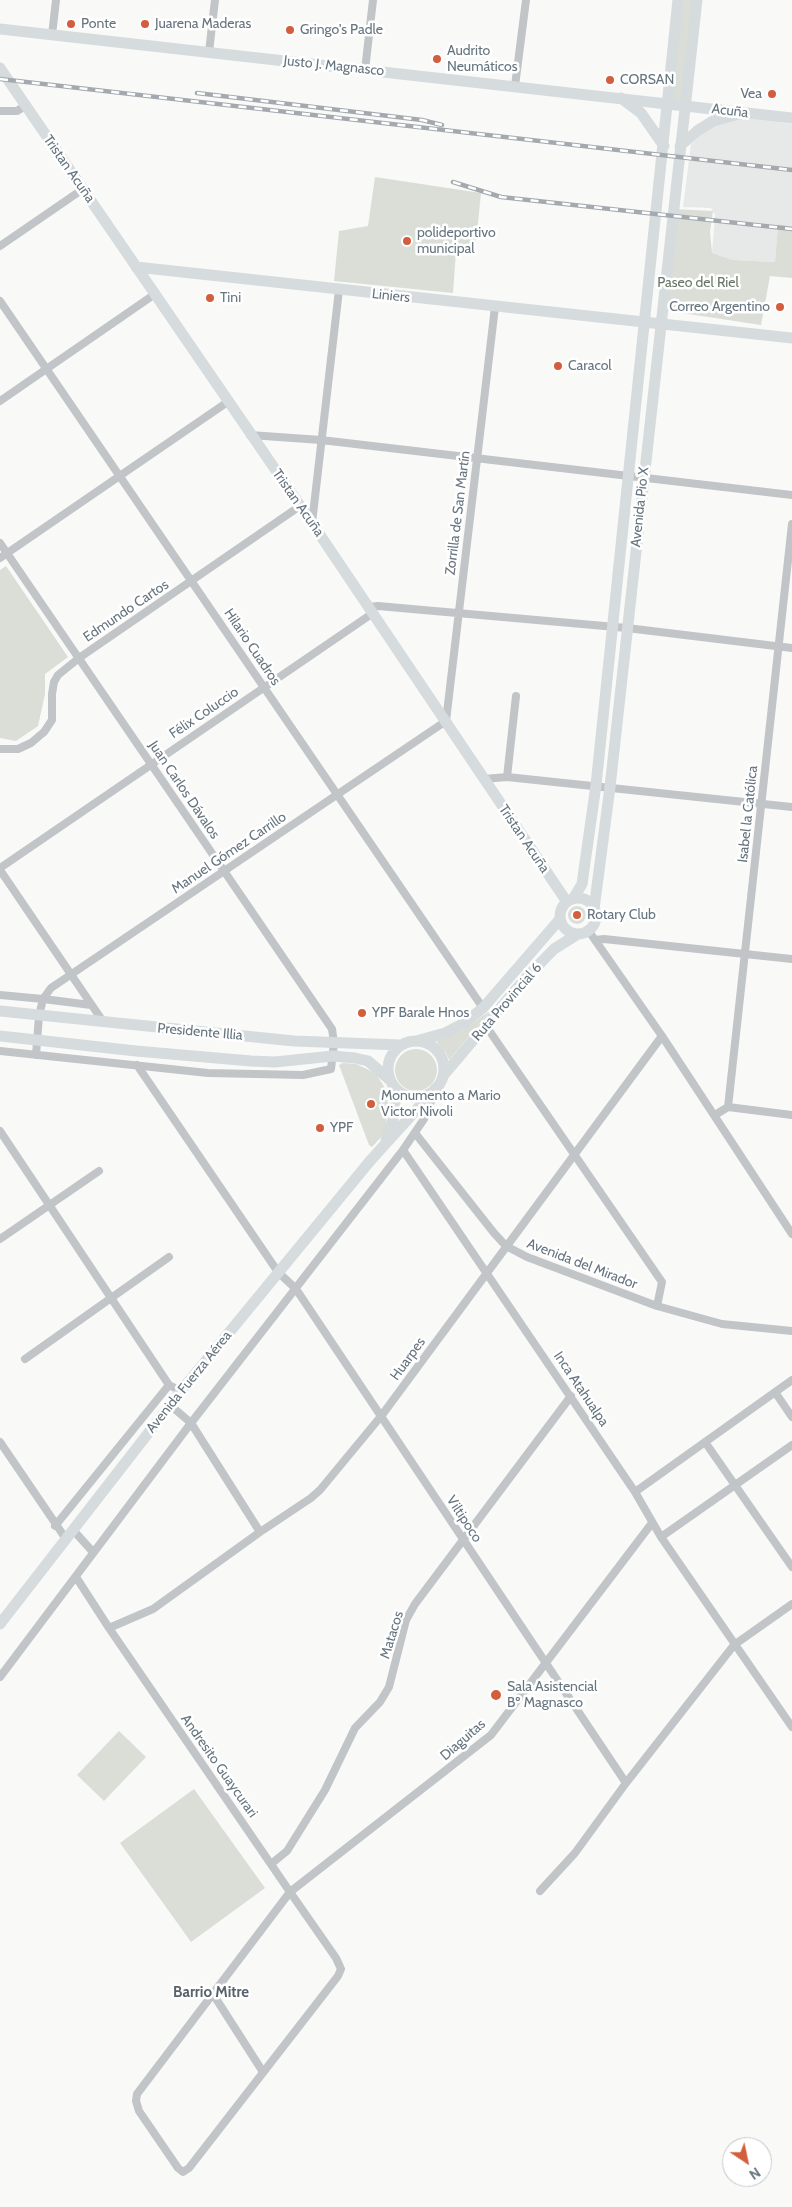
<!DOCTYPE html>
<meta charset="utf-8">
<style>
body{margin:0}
#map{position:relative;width:792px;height:2207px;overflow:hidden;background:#f9f9f8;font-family:Cabin,sans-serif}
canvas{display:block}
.north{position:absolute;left:722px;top:2137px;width:50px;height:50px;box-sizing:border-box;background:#fff;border:1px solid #c2c8cc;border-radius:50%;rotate:146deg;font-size:14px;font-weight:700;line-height:20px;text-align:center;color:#66757f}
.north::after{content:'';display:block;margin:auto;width:18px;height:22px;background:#d35e3e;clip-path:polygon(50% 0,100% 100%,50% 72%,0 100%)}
</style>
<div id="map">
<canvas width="792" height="2207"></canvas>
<div class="north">N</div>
</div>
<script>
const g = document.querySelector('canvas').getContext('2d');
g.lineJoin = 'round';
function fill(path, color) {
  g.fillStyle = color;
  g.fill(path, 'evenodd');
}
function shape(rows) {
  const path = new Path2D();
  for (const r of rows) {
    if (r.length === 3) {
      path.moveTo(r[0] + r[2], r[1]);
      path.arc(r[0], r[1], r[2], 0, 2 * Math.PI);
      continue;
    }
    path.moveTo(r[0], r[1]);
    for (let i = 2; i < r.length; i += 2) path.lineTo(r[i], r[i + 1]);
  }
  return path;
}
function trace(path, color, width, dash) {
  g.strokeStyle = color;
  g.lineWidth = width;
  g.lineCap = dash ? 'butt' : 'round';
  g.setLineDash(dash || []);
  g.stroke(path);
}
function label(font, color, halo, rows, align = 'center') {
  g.font = font + ' Cabin,sans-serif';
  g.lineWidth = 5;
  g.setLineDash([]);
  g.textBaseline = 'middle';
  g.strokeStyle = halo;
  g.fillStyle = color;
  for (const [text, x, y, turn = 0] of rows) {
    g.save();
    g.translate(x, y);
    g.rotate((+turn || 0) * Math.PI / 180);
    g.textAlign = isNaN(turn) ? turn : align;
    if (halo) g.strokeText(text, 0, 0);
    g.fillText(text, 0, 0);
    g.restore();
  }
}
fill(shape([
 [744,118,792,124,792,226,778,224,775,262,733,260,712,253,715,215,711,208,683,207,691,144,701,134,715,125]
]), '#e7e8e8');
fill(shape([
 [678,0,697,0,684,105,668,103],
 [375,177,481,193,475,252,456,251,453,293,334,281,339,231,368,226],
 [673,209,713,211,710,232,712,253,733,260,775,262,778,224,792,226,792,278,770,276,761,325,662,310],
 [6,566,68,657,45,674,45,694,38,726,16,741,0,738,0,570],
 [577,915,9],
 [491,1010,476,1028,449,1060,446,1053,436,1041,464,1029],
 [416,1070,21],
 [343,1063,356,1064,367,1069,376,1074,385,1088,388,1104,386,1126,384,1134,372,1147,369,1145,339,1065],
 [119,1731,146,1757,104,1801,77,1775],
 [194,1789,265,1888,191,1942,120,1843]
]), '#daded7');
trace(shape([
 [52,35,56,0],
 [209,52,215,0],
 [365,70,373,0],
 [515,86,526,0],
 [0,111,17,111,25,106],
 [0,246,83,189],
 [0,301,483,1008],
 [0,401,155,294],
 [250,435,321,440,792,495],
 [312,523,339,290],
 [0,543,332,1029,334,1043,331,1069,303,1075,208,1073,0,1051],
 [0,558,229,401],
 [368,607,378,606,627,628,792,648],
 [0,749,18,749,31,743,44,732,52,720,52,694,54,682,58,675,79,658,300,506],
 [507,777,516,696],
 [484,779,507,777,792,807],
 [0,868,373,613],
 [0,870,104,1023],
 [588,930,662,1036,792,1234],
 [595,940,604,939,792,959],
 [0,995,43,999,91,1005],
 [486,1026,662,1282,657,1306],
 [36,1055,39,1016,43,999,51,988,446,721,495,307],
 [137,1065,278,1272,296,1289,626,1783],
 [728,1107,792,524],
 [715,1115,728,1107,792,1115],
 [0,1131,169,1385,181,1391],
 [415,1133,494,1233,506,1246,527,1257,657,1306,722,1324,792,1331],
 [403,1150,635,1492,661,1537,792,1727],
 [0,1239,99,1171],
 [25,1359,169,1257],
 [775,1392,792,1417],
 [170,1405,191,1423,260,1532],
 [0,1442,66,1539],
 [705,1442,792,1567],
 [635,1492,792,1380],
 [55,1526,169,1385],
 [73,1530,93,1552],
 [661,1537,792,1445],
 [76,1577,109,1628,290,1892,336,1958,341,1969,338,1976,189,2168,183,2172,178,2168,139,2111,136,2101,137,2094,290,1892,491,1735,652,1523],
 [109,1628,153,1609,260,1532,311,1498,320,1490,382,1415,662,1036],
 [0,1677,191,1423,403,1150,424,1119,434,1094],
 [271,1864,287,1851,325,1790,355,1728,380,1702,389,1687,406,1620,415,1604,571,1396],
 [540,1891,575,1853,626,1783,734,1645,792,1604],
 [213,1994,263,2072]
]), '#c1c5c8', 8);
trace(shape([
 [0,29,792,118],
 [0,68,312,523,567,902],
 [621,98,641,113,664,146],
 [680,146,697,131,713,121,739,114],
 [136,267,792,338],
 [578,916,18],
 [573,899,582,884,596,785,678,0],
 [594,909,610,787,697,0],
 [0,1011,294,1041,401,1045],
 [0,1036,136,1051,251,1061,275,1062,333,1056,355,1058,368,1061,390,1080],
 [416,1041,445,1033,464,1023,483,1008,560,919],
 [416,1069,28],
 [443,1076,523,981,554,949,578,934],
 [386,1140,393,1120,395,1103,393,1086],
 [0,1624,181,1391,370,1161,436,1088]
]), '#d6dbde', 11);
const rail = shape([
 [0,79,792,170],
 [197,93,422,120,442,125],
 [453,182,501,197,792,229]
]);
trace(rail, '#a3a9ae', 4.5);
trace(rail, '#fff', 2.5, [8]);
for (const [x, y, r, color] of [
 [71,24,5,"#d35e3e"],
 [145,24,5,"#d35e3e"],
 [290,30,5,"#d35e3e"],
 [437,59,5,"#d35e3e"],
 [610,80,5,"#d35e3e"],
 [772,94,5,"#d35e3e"],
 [407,241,5,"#d35e3e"],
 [210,298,5,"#d35e3e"],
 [780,307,5,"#d35e3e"],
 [558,366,5,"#d35e3e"],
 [577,915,5,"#d35e3e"],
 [362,1013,5,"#d35e3e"],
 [371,1104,5,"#d35e3e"],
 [320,1128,5,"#d35e3e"],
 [496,1695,6,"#d35e3e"]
]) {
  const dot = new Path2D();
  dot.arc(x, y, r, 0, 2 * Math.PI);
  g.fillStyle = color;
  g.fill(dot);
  trace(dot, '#fff', 2);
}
label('14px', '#66757f', '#fff', [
 ["Ponte",81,24],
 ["Juarena Maderas",155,24],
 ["Gringo's Padle",300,30],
 ["Audrito",447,51],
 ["Neumáticos",447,67],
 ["CORSAN",620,80],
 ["Vea",762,94,"right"],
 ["polideportivo",417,233],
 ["municipal",417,249],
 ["Tini",220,298],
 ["Correo Argentino",770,307,"right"],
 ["Caracol",568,366],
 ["Rotary Club",587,915],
 ["YPF Barale Hnos",372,1013],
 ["Monumento a Mario",381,1096],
 ["Victor Nivoli",381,1112],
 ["YPF",330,1128],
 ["Sala Asistencial",507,1687],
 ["Bº Magnasco",507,1703]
], 'left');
label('14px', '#66757f', '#fff', [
 ["Justo J. Magnasco",334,66,6],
 ["Acuña",730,111,7],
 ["Tristan Acuña",69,169,55],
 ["Liniers",391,296,6],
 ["Tristan Acuña",298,503,55],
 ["Avenida Pio X",640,507,-84],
 ["Zorrilla de San Martín",458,513,-83],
 ["Edmundo Cartos",126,611,-34],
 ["Hilario Cuadros",252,647,56],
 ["Félix Coluccio",204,713,-34],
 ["Juan Carlos Dávalos",184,790,56],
 ["Isabel la Católica",748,814,-84],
 ["Tristan Acuña",524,839,56],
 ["Manuel Gómez Carrillo",229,853,-34],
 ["Ruta Provincial 6",507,1002,-49],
 ["Presidente Illia",200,1032,5],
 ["Avenida del Mirador",582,1264,21],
 ["Huarpes",408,1359,-54],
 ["Avenida Fuerza Aérea",189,1382,-51],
 ["Inca Atahualpa",581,1389,56],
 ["Viltipoco",464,1519,57],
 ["Matacos",392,1635,-73],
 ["Diaguitas",463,1740,-41],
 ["Andresito Guaycurari",219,1766,55]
]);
label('14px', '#697866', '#fff', [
 ["Paseo del Riel",698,283]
]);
label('bold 15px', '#59636b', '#fff', [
 ["Barrio Mitre",211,1993]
]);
</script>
